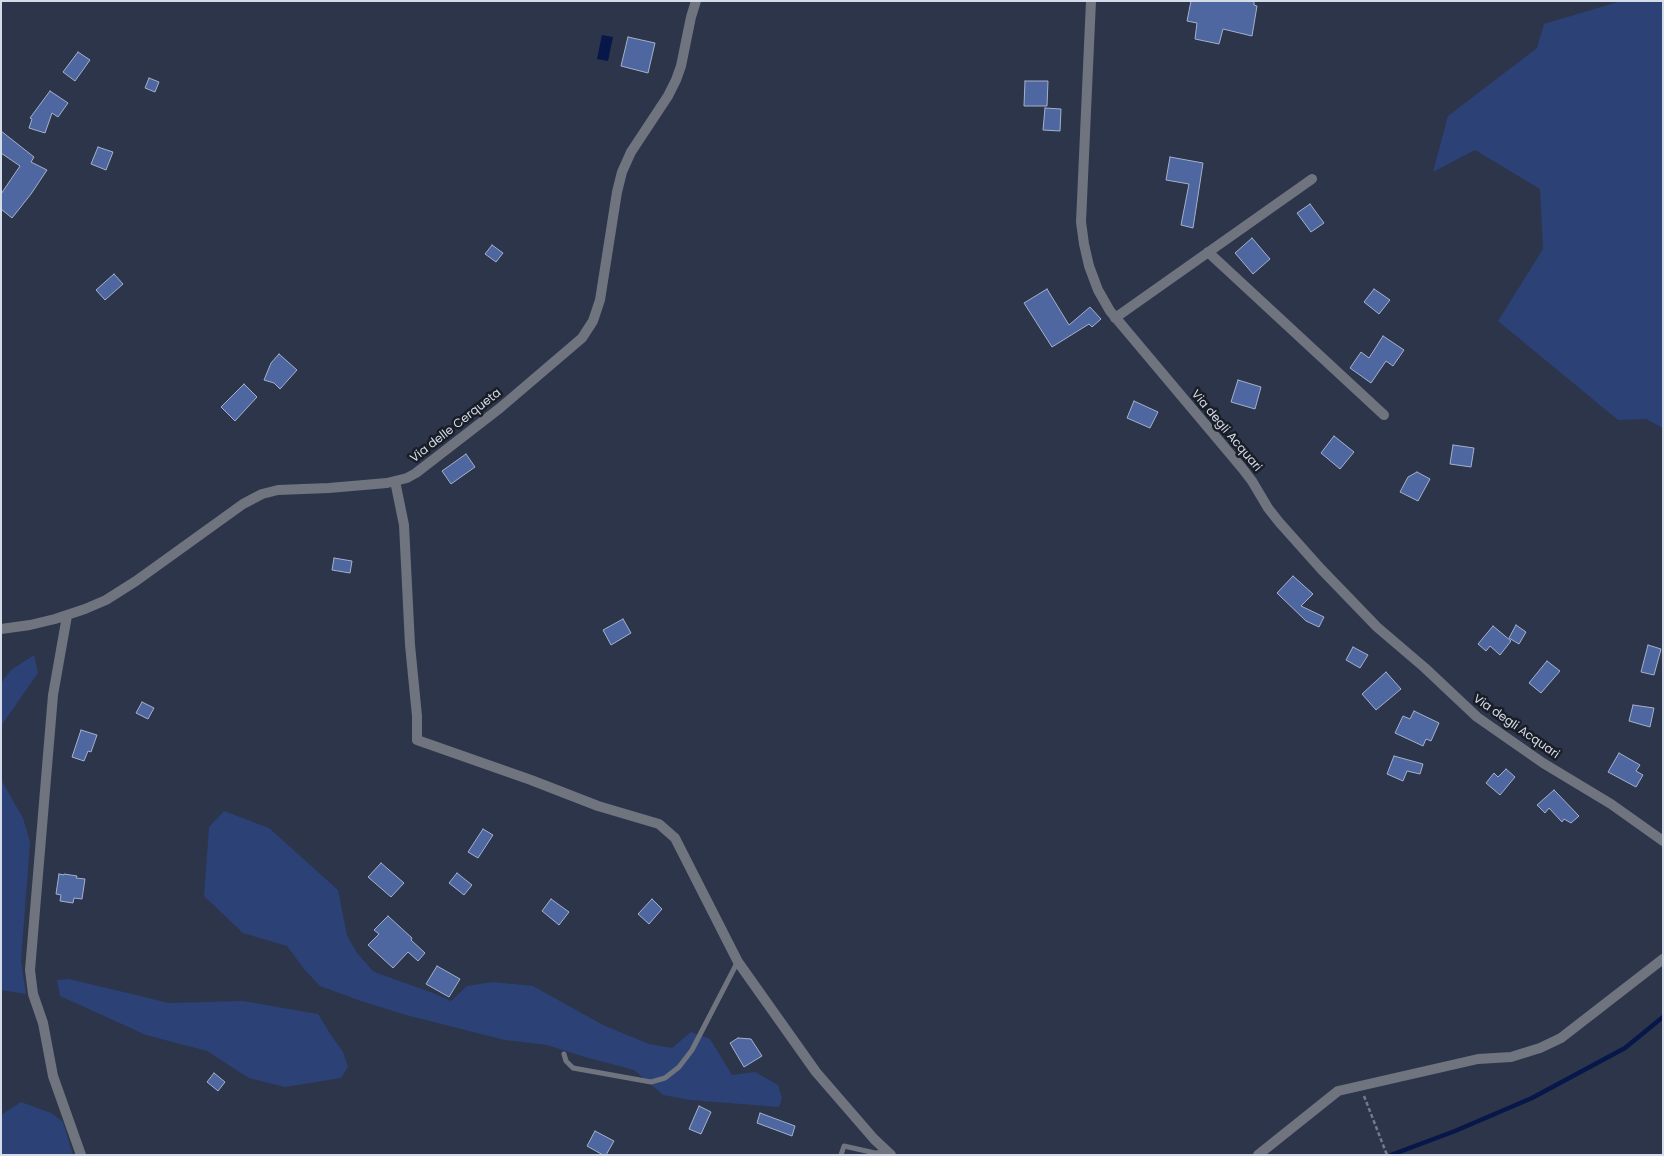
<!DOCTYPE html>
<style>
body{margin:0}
#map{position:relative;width:1664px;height:1156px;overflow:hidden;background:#2c354a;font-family:Poppins,sans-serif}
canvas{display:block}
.frame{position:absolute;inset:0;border:2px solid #d5dce9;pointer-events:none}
</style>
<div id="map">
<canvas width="1664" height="1156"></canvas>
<div class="frame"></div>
</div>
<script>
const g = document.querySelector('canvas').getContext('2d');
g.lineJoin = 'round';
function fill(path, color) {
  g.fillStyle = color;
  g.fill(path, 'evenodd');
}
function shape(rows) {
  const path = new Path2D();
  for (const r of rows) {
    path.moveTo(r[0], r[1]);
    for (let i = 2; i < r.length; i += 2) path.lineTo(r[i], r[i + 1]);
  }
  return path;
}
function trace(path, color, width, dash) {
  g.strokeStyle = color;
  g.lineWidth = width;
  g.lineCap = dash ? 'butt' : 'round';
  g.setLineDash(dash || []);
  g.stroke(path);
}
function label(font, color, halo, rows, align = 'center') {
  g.font = font + ' Poppins,sans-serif';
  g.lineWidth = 5;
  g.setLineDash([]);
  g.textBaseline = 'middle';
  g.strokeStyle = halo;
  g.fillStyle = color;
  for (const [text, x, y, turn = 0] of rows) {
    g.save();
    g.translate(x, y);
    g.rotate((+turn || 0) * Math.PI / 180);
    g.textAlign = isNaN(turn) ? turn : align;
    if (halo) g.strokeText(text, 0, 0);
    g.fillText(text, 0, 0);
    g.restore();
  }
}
fill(shape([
 [1621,1,1663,1,1663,428,1646,419,1618,420,1498,321,1543,249,1540,189,1475,150,1433,172,1448,116,1537,48,1544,24],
 [34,655,38,673,1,726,1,683,11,670],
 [1,774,3,783,23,818,30,842,21,961,26,994,1,990],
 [224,811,269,828,338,890,347,935,357,953,374,972,433,993,451,1001,467,986,493,982,533,986,603,1025,649,1044,672,1048,691,1032,710,1039,732,1075,755,1072,778,1085,782,1098,779,1107,690,1100,663,1095,634,1070,585,1057,547,1045,505,1040,406,1015,361,1001,320,986,304,969,287,946,243,933,204,896,209,827],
 [69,979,169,1003,243,1001,318,1014,331,1035,343,1052,348,1067,341,1078,285,1087,249,1078,207,1051,146,1035,60,996,57,980],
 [21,1102,51,1113,63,1122,73,1155,1,1155,1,1115]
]), '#2c4176');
fill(shape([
 [602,35,613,37,608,61,597,59]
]), '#07174a');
trace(shape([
 [1391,1155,1455,1131,1532,1098,1625,1048,1663,1017]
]), '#07174a', 4.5);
const building = shape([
 [1191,1,1254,1,1254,5,1257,6,1252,36,1223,29,1219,44,1195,39,1197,23,1187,21,1191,1],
 [628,37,655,43,648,73,621,66,628,37],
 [78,52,90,60,75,81,63,72,78,52],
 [149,78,159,82,155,92,145,88,149,78],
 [1025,81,1048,81,1047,106,1024,106,1025,81],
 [50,91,68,103,58,117,52,113,45,133,29,128,32,119,30,118,50,91],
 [1045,108,1061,109,1060,131,1043,130,1045,108],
 [1,131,34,157,31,162,47,170,31,194,12,218,1,209,1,194,20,166,1,153,1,131],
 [98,147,113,152,106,170,91,164,98,147],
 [1170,157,1203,163,1193,228,1181,225,1189,184,1166,180,1170,157],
 [1310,204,1324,223,1311,232,1297,213,1310,204],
 [1252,238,1270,259,1253,274,1235,253,1252,238],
 [492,245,503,253,496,262,485,254,492,245],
 [114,274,123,284,105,300,96,290,114,274],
 [1047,289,1069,325,1090,307,1101,319,1092,327,1089,324,1052,347,1024,303,1047,289],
 [1374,289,1390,300,1379,314,1364,302,1374,289],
 [1383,336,1404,350,1393,366,1386,361,1371,383,1350,368,1361,352,1369,358,1383,336],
 [279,354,297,370,280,389,274,383,264,380,271,363,279,354],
 [1238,380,1261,387,1255,409,1231,402,1238,380],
 [244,384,257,397,235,421,221,407,244,384],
 [1134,401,1158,412,1150,428,1127,418,1134,401],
 [1334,436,1354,452,1340,469,1321,453,1334,436],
 [1453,445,1474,448,1471,467,1450,464,1453,445],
 [466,454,475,467,451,484,442,471,466,454],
 [1417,472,1430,479,1418,501,1400,492,1408,477,1417,472],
 [334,558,352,561,350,573,332,570,334,558],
 [1293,576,1313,594,1301,606,1324,617,1319,627,1306,621,1277,593,1293,576],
 [623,619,631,633,611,645,603,630,623,619],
 [1516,625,1526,632,1519,644,1509,638,1516,625],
 [1493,626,1511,641,1500,655,1490,646,1486,651,1478,644,1493,626],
 [1648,645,1661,649,1654,675,1641,672,1648,645],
 [1353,647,1368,655,1360,668,1346,660,1353,647],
 [1547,661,1560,671,1541,693,1529,683,1547,661],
 [1386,672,1401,689,1376,710,1362,694,1386,672],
 [142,702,154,708,148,719,136,713,142,702],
 [1633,705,1654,708,1650,727,1629,721,1633,705],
 [1414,711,1439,723,1431,741,1426,739,1423,746,1395,733,1403,716,1410,719,1414,711],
 [81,730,97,735,91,752,88,751,84,761,72,757,81,730],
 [1619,753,1640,765,1636,771,1643,775,1636,787,1608,772,1619,753],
 [1394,756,1423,764,1420,774,1407,771,1403,781,1387,774,1394,756],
 [1506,769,1515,777,1500,795,1486,783,1494,773,1498,777,1506,769],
 [1554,790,1579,816,1571,823,1564,819,1562,822,1549,808,1545,813,1537,805,1554,790],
 [483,829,493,835,478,858,468,852,483,829],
 [381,863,404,883,391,897,368,877,381,863],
 [457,873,472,885,464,895,449,883,457,873],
 [59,874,64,875,64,874,77,876,76,878,85,879,82,899,74,898,73,903,60,901,61,895,56,894,59,874],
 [551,899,569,912,559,925,542,911,551,899],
 [652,899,662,909,649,924,638,914,652,899],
 [388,916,412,938,411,940,425,953,418,961,408,952,393,968,368,945,379,934,374,930,388,916],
 [437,966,460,979,449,997,426,984,437,966],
 [738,1038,751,1039,762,1056,744,1067,730,1043,738,1038],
 [214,1073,225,1082,218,1091,207,1082,214,1073],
 [699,1106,711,1112,701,1134,689,1129,699,1106],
 [760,1113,795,1126,792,1136,757,1123,760,1113],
 [595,1131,614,1141,606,1155,603,1155,587,1146,595,1131]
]);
fill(building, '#4e67a1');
trace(building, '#a5b1cb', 1);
trace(shape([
 [1364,1096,1387,1155]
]), '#727a8c', 2.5, [4, 2.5]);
trace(shape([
 [564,1054,566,1061,573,1068,651,1082,665,1078,679,1067,692,1050,737,963],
 [841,1155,844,1146,875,1153,886,1152]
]), '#6f747e', 5);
trace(shape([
 [1091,1,1081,222,1084,244,1089,266,1098,290,1110,311,1242,468,1252,481,1268,508,1279,522,1321,569,1377,627,1425,668,1477,717,1543,763,1611,804,1663,841],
 [1208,252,1384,415],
 [1115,318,1312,179],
 [395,481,404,525,410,645,417,716,417,740,531,780,598,806,659,824,675,838,738,962,816,1072,874,1139,891,1155],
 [67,616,53,695,30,970,33,994,43,1023,53,1076,81,1155],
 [1,629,30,625,55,619,85,609,106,600,136,581,243,504,262,494,278,490,329,488,387,483,407,478,416,473,500,408,582,338,593,321,600,300,617,192,622,172,631,152,668,96,676,80,681,66,691,17,696,1],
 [1258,1155,1338,1091,1478,1059,1511,1057,1540,1048,1561,1038,1663,959]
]), '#6f747e', 10);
label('12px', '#d5dce9', '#191d26', [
 ["Via delle Cerqueta",456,426,-38],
 ["Via degli Acquari",1226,431,50],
 ["Via degli Acquari",1516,727,35]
]);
</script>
